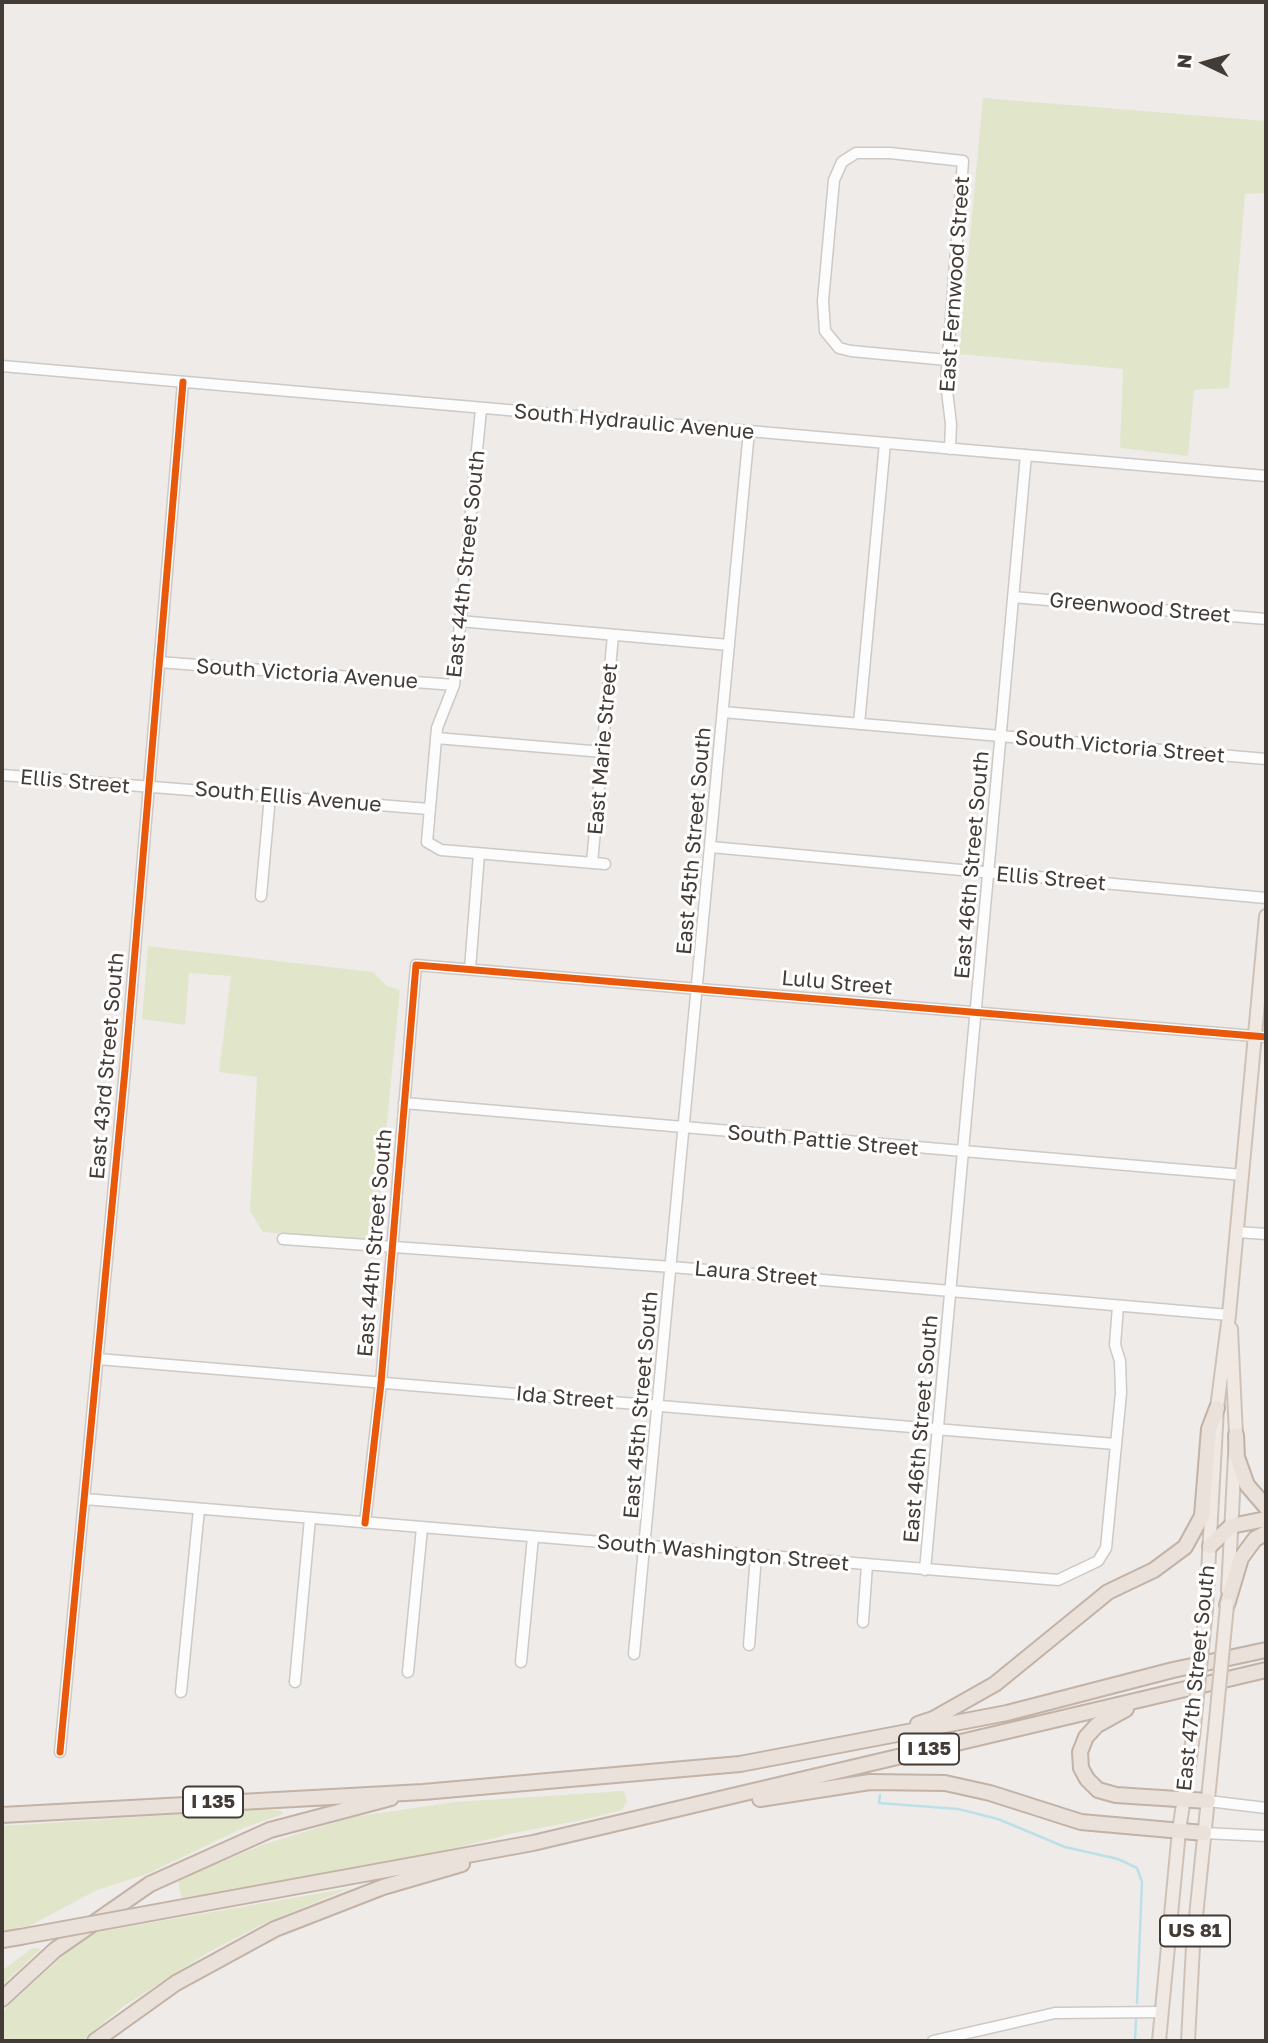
<!DOCTYPE html>
<style>
body{margin:0}
#map{position:relative;width:1268px;height:2043px;overflow:hidden;background:#eeebe9;font-family:"Golos Text",sans-serif}
canvas{display:block}
.frame{position:absolute;inset:0;border:4px solid #433b36;pointer-events:none}
.north{position:absolute;left:1170px;top:28px;width:70px;height:70px;-webkit-text-stroke:5px #fff;paint-order:stroke;rotate:275deg;font-size:19px;font-weight:700;line-height:28px;text-align:center;color:#433b36}
.north::after{content:'';display:block;margin:auto;width:24px;height:32px;background:#433b36;clip-path:polygon(50% 0,100% 100%,50% 72%,0 100%)}
</style>
<div id="map">
<canvas width="1268" height="2043"></canvas>
<div class="frame"></div>
<div class="north">N</div>
</div>
<script>
const g = document.querySelector('canvas').getContext('2d');
g.lineJoin = 'round';
function fill(path, color) {
  g.fillStyle = color;
  g.fill(path, 'evenodd');
}
function shape(rows) {
  const path = new Path2D();
  for (const r of rows) {
    path.moveTo(r[0], r[1]);
    for (let i = 2; i < r.length; i += 2) path.lineTo(r[i], r[i + 1]);
  }
  return path;
}
function trace(path, color, width, dash) {
  g.strokeStyle = color;
  g.lineWidth = width;
  g.lineCap = dash ? 'butt' : 'round';
  g.setLineDash(dash || []);
  g.stroke(path);
}
function label(font, color, halo, rows, align = 'center') {
  g.font = font + ' "Golos Text",sans-serif';
  g.lineWidth = 6;
  g.setLineDash([]);
  g.textBaseline = 'middle';
  g.strokeStyle = halo;
  g.fillStyle = color;
  for (const [text, x, y, turn = 0] of rows) {
    g.save();
    g.translate(x, y);
    g.rotate((+turn || 0) * Math.PI / 180);
    g.textAlign = isNaN(turn) ? turn : align;
    if (halo) g.strokeText(text, 0, 0);
    g.fillText(text, 0, 0);
    g.restore();
  }
}
fill(shape([
 [983,98,1266,121,1266,193,1245,194,1229,388,1194,390,1188,456,1120,448,1123,369,959,354],
 [148,946,373,972,387,986,400,990,375,1243,263,1232,250,1211,257,1077,219,1072,231,976,189,973,185,1025,142,1019],
 [624,1791,627,1801,622,1810,587,1819,514,1833,429,1855,182,1900,178,1880,262,1845,353,1817,455,1802],
 [263,1809,282,1811,283,1814,243,1828,147,1874,97,1890,29,1926,2,1931,2,1826],
 [350,1888,261,1925,207,1953,124,2006,81,2041,2,2041,2,2012,86,1934],
 [32,1948,41,1949,2,1985,2,1971]
]), '#e1e6cb');
trace(shape([
 [880,1795,879,1803,958,1809,998,1819,1065,1847,1118,1859,1137,1868,1142,1882,1137,2003],
 [1135,2041,1136,2018]
]), '#bce0e8', 2.5);
const minor = shape([
 [947,360,851,351,839,348,825,331,823,301,834,180,842,162,856,153,890,153,963,161,946,383,951,424,950,449],
 [2,366,1266,476],
 [481,409,454,685,437,728,427,842,441,850,605,864],
 [1013,597,1266,619],
 [459,621,729,645],
 [159,662,454,685],
 [723,712,1266,759],
 [859,724,885,443],
 [436,738,603,752],
 [2,775,429,809],
 [711,847,1266,898],
 [592,863,613,635],
 [261,896,270,796],
 [470,969,479,854],
 [404,1103,1243,1175],
 [1237,1232,1266,1234],
 [283,1239,672,1267,1229,1315],
 [98,1359,1115,1444],
 [85,1499,1058,1580,1098,1561,1106,1548,1121,1393,1120,1361,1115,1345,1118,1306],
 [365,1523,381,1383,416,965,1266,1037],
 [925,1570,1026,455],
 [863,1622,867,1565],
 [749,1645,756,1556],
 [634,1654,749,431],
 [521,1662,533,1537],
 [408,1672,422,1528],
 [295,1682,310,1518],
 [181,1692,199,1509],
 [60,1752,125,1070,183,382],
 [1208,1801,1266,1808],
 [1204,1833,1266,1836],
 [933,2041,1055,2013,1162,2012]
]);
const major = shape([
 [1228,1591,1236,1435,1231,1329],
 [1206,1609,1217,1408,1229,1315,1266,916],
 [1159,2041,1179,1831,1193,1736],
 [1188,2041,1193,1946,1215,1730]
]);
const highway = shape([
 [1236,1435,1237,1457,1247,1485,1266,1507],
 [1210,1546,1231,1526,1266,1519],
 [1227,1605,1241,1558,1255,1539,1266,1533],
 [1126,1709,1097,1725,1086,1737,1080,1752,1081,1768,1087,1779,1098,1790,1116,1795,1208,1801],
 [918,1724,933,1719,995,1684,1108,1592,1154,1570,1185,1547,1202,1516,1209,1429,1217,1408],
 [760,1799,870,1782,945,1783,990,1793,1081,1822,1204,1833],
 [2,1815,423,1792,740,1764,1007,1713,1173,1670,1266,1650],
 [151,1913,533,1843,1266,1670],
 [2,1940,20,1937],
 [2,1999,55,1950,150,1884,270,1830,391,1798],
 [95,2041,176,1983,275,1929,383,1887,462,1864]
]);
trace(minor, '#ccc9c6', 13);
trace(major, '#cec2b8', 16);
trace(highway, '#c3b2a6', 18);
trace(minor, '#fcfcfc', 10);
trace(major, '#efe8e3', 12);
trace(highway, '#e9e1da', 14);
const majorBridge = shape([
 [1215,1730,1227,1605],
 [1193,1736,1206,1609]
]);
const highwayBridge = shape([
 [20,1937,151,1913]
]);
trace(majorBridge, '#cec2b8', 16, []);
trace(highwayBridge, '#c3b2a6', 18, []);
trace(majorBridge, '#efe8e3', 12);
trace(highwayBridge, '#e9e1da', 14);
trace(shape([
 [365,1523,381,1383,416,965,1266,1037],
 [60,1752,125,1070,183,382]
]), '#e8590c', 7);
for (const [x, y, w] of [
 [929,1749,60],
 [213,1802,60],
 [1195,1931,70]
]) {
  const box = new Path2D();
  box.roundRect(x - w / 2, y - 15.5, w, 31, 5);
  g.fillStyle = '#fff';
  g.fill(box);
  trace(box, '#433b36', 2);
}
label('bold 19px', '#433b36', null, [
 ["I 135",929,1749],
 ["I 135",213,1802],
 ["US 81",1195,1931]
]);
label('21px', '#433b36', '#fff', [
 ["East Fernwood Street",955,284,-86],
 ["South Hydraulic Avenue",634,422,5],
 ["East 44th Street South",466,564,-84],
 ["Greenwood Street",1140,608,5],
 ["South Victoria Avenue",307,674,4],
 ["South Victoria Street",1120,747,5],
 ["East Marie Street",603,749,-85],
 ["Ellis Street",75,782,5],
 ["South Ellis Avenue",288,797,5],
 ["East 45th Street South",694,841,-85],
 ["East 46th Street South",972,865,-85],
 ["Ellis Street",1051,879,5],
 ["Lulu Street",837,983,5],
 ["East 43rd Street South",107,1066,-85],
 ["South Pattie Street",823,1141,5],
 ["East 44th Street South",375,1243,-85],
 ["Laura Street",756,1274,5],
 ["Ida Street",565,1398,5],
 ["East 45th Street South",641,1405,-85],
 ["East 46th Street South",921,1429,-85],
 ["South Washington Street",723,1553,5],
 ["East 47th Street South",1196,1678,-84]
]);
</script>
